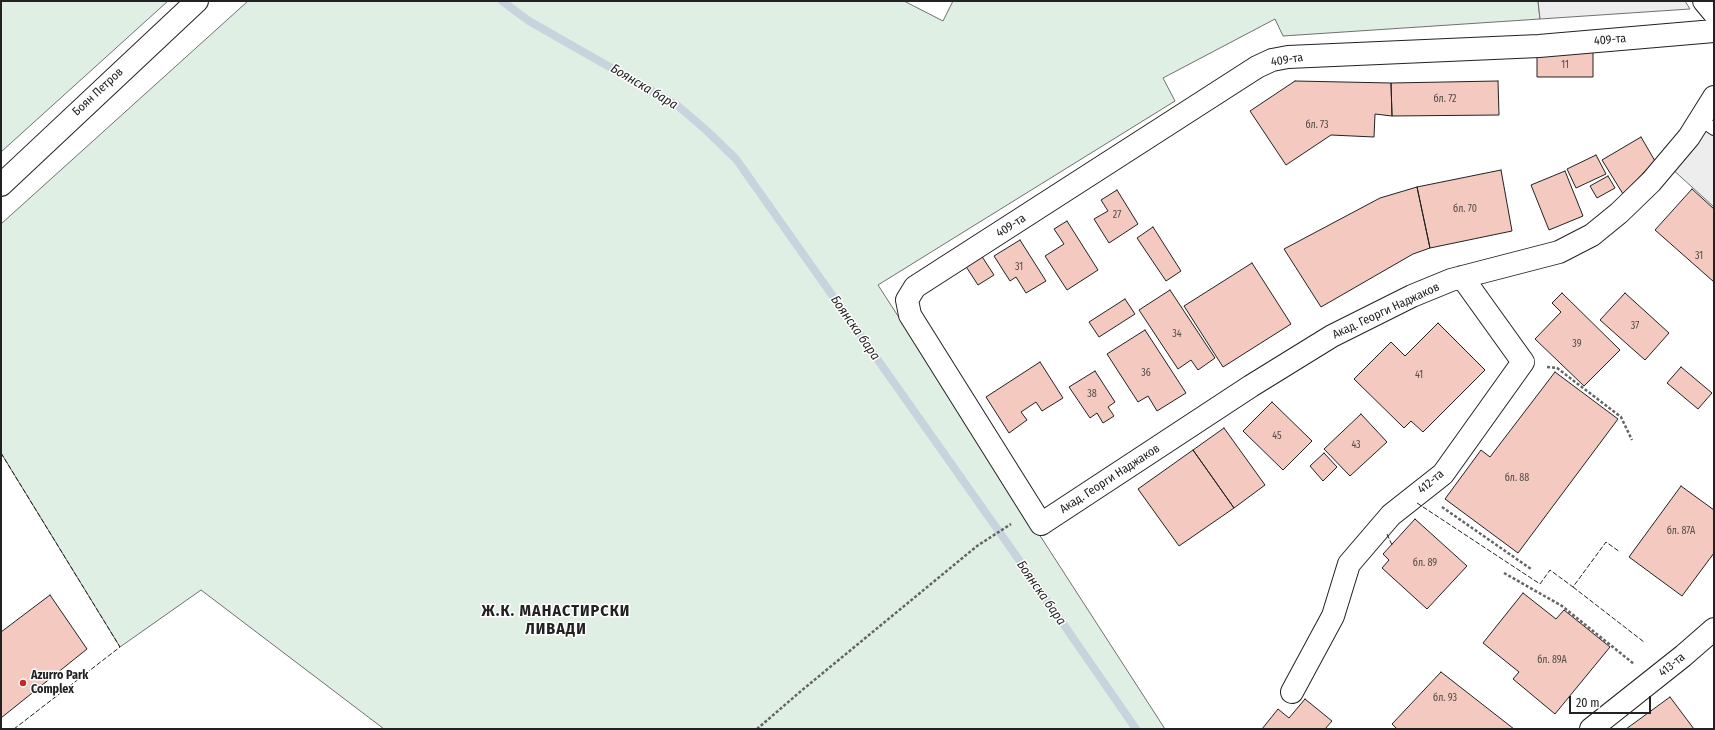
<!DOCTYPE html>
<meta charset="utf-8">
<style>
body{margin:0}
#map{position:relative;width:1715px;height:730px;overflow:hidden;background:#fff;font-family:"Fira Sans Condensed",sans-serif}
canvas{display:block}
.frame{position:absolute;inset:0;border:2px solid #222;pointer-events:none}
.scale{position:absolute;left:1569px;top:696px;width:82px;height:18px;box-sizing:border-box;border:2px solid #222;border-top:0;padding-left:5px;font-size:12px;line-height:14px;white-space:nowrap;color:#222;-webkit-text-stroke:3px #fff;paint-order:stroke}
</style>
<div id="map">
<canvas width="1715" height="730"></canvas>
<div class="frame"></div>
<div class="scale">20 m</div>
</div>
<script>
const g = document.querySelector('canvas').getContext('2d');
g.lineJoin = 'round';
function fill(path, color) {
  g.fillStyle = color;
  g.fill(path, 'evenodd');
}
function shape(rows) {
  const path = new Path2D();
  for (const r of rows) {
    path.moveTo(r[0], r[1]);
    for (let i = 2; i < r.length; i += 2) path.lineTo(r[i], r[i + 1]);
  }
  return path;
}
function trace(path, color, width, dash) {
  g.strokeStyle = color;
  g.lineWidth = width;
  g.lineCap = dash ? 'butt' : 'round';
  g.setLineDash(dash || []);
  g.stroke(path);
}
function label(font, color, halo, rows, align = 'center') {
  g.font = font + ' "Fira Sans Condensed",sans-serif';
  g.lineWidth = 3;
  g.setLineDash([]);
  g.textBaseline = 'middle';
  g.strokeStyle = halo;
  g.fillStyle = color;
  for (const [text, x, y, turn = 0] of rows) {
    g.save();
    g.translate(x, y);
    g.rotate((+turn || 0) * Math.PI / 180);
    g.textAlign = isNaN(turn) ? turn : align;
    if (halo) g.strokeText(text, 0, 0);
    g.fillText(text, 0, 0);
    g.restore();
  }
}
const green = shape([
 [1,1,168,1,1,152,1,1],
 [248,1,904,1,943,21,953,1,1538,1,1540,19,1283,36,1275,19,1163,78,1175,101,878,285,1165,729,384,729,201,590,120,647,1,453,1,224,248,1]
]);
fill(green, '#e0efe3');
trace(green, '#6f6f6f', 1);
const parking = shape([
 [1538,1,1685,1,1690,9,1540,19,1538,1],
 [1706,122,1714,133,1714,207,1671,168,1706,122]
]);
fill(parking, '#ededed');
trace(parking, '#6f6f6f', 1);
trace(shape([
 [502,1,529,21,678,106,706,130,736,159,1010,547,1136,729]
]), '#c7d3dd', 8);
const building = shape([
 [1593,52,1593,77,1537,77,1537,53,1593,52],
 [1295,81,1391,83,1392,116,1375,114,1374,137,1331,135,1286,165,1250,111,1295,81],
 [1498,81,1499,115,1392,116,1391,83,1498,81],
 [1641,137,1655,161,1623,194,1602,160,1641,137],
 [1596,155,1606,174,1576,188,1567,169,1596,155],
 [1501,170,1512,231,1430,248,1417,187,1501,170],
 [1565,171,1583,216,1549,230,1531,185,1565,171],
 [1608,176,1615,188,1597,198,1590,186,1608,176],
 [1417,187,1430,248,1413,254,1321,307,1284,249,1380,198,1417,187],
 [1692,189,1714,209,1714,282,1655,230,1692,189],
 [1117,190,1138,224,1109,243,1094,219,1108,211,1101,200,1117,190],
 [1067,221,1098,270,1067,290,1045,256,1064,244,1054,229,1067,221],
 [1153,227,1181,271,1166,281,1137,238,1153,227],
 [1020,240,1046,281,1026,293,1016,277,1010,281,994,256,1020,240],
 [981,255,994,275,978,285,965,265,981,255],
 [1252,263,1291,324,1223,367,1184,306,1252,263],
 [1170,290,1215,358,1198,370,1191,360,1178,369,1139,310,1170,290],
 [1562,293,1620,350,1584,386,1535,339,1561,312,1552,303,1562,293],
 [1625,293,1669,333,1645,360,1600,320,1625,293],
 [1125,299,1135,314,1099,337,1089,322,1125,299],
 [1438,323,1485,370,1423,432,1411,421,1404,428,1354,379,1391,342,1405,356,1438,323],
 [1145,330,1186,393,1157,411,1148,396,1138,402,1107,354,1145,330],
 [1040,362,1063,398,1042,411,1036,402,1021,412,1027,420,1009,433,986,397,1040,362],
 [1681,367,1712,393,1698,409,1667,383,1681,367],
 [1095,371,1115,402,1108,407,1114,416,1103,423,1097,413,1090,418,1069,387,1095,371],
 [1555,372,1618,419,1518,553,1445,499,1481,450,1490,457,1555,372],
 [1272,402,1312,441,1283,470,1243,431,1272,402],
 [1361,414,1387,442,1350,476,1324,449,1361,414],
 [1224,428,1265,485,1234,508,1193,450,1224,428],
 [1193,450,1234,508,1179,546,1138,489,1193,450],
 [1324,453,1337,467,1323,481,1310,466,1324,453],
 [1681,486,1714,510,1714,553,1682,596,1629,557,1681,486],
 [1415,519,1467,566,1427,609,1382,568,1389,560,1383,554,1415,519],
 [1523,593,1556,619,1564,610,1610,647,1555,714,1513,679,1519,672,1483,643,1523,593],
 [50,595,87,649,1,718,1,632,50,595],
 [1441,672,1514,729,1397,729,1392,724,1441,672],
 [1670,697,1694,729,1626,729,1670,697],
 [1305,699,1332,721,1325,729,1262,729,1278,709,1289,718,1305,699]
]);
fill(building, '#f3c9c0');
trace(building, '#222', 1);
const service = shape([
 [1701,120,1714,129]
]);
const minor = shape([
 [1704,1,1714,13],
 [1714,31,1539,46,1288,57,1272,60,1257,67,915,287,907,300,910,315,1041,524,1251,386,1332,336,1412,296,1451,280,1559,252,1592,235,1619,213,1651,182,1689,137,1714,97],
 [1,185,197,1],
 [1292,692,1333,616,1349,564,1391,515,1443,474,1523,362,1462,277],
 [1591,729,1683,656,1714,629]
]);
trace(service, '#222', 14);
trace(minor, '#222', 24);
trace(shape([
 [1547,367,1557,368,1621,417,1632,440],
 [1442,507,1531,569],
 [1504,573,1562,606,1634,664],
 [757,729,801,691,977,546,1011,524]
]), '#646464', 2.5, [3, 2]);
trace(service, '#fff', 12);
trace(minor, '#fff', 22);
trace(shape([
 [1,453,120,647,14,729],
 [1417,503,1540,584,1550,570,1573,587,1606,542,1620,552],
 [1387,534,1392,545],
 [1573,587,1644,642]
]), '#222', 1, [5, 2]);
for (const [x, y, r, color] of [
 [23,683,4,"#c62828"]
]) {
  const dot = new Path2D();
  dot.arc(x, y, r, 0, 2 * Math.PI);
  g.fillStyle = color;
  g.fill(dot);
  trace(dot, '#fff', 1.5);
}
label('10px', '#564c4a', null, [
 ["11",1565,65],
 ["бл. 72",1445,99],
 ["бл. 73",1317,125],
 ["бл. 70",1465,209],
 ["27",1117,215],
 ["31",1699,256],
 ["31",1019,267],
 ["37",1635,326],
 ["34",1177,334],
 ["39",1577,344],
 ["36",1146,373],
 ["41",1419,375],
 ["38",1092,394],
 ["45",1277,436],
 ["43",1356,445],
 ["бл. 88",1517,478],
 ["бл. 87А",1681,531],
 ["бл. 89",1425,563],
 ["бл. 89А",1552,660],
 ["бл. 93",1445,698]
]);
label('12px', '#222', '#fff', [
 ["409-та",1610,40,-5],
 ["409-та",1287,60,-9],
 ["Боян Петров",98,92,-43],
 ["409-та",1011,226,-33],
 ["Акад. Георги Наджаков",1386,311,-25],
 ["Акад. Георги Наджаков",1110,479,-33],
 ["412-та",1431,482,-40],
 ["413-та",1672,665,-39]
]);
label('bold 12px', '#222', '#fff', [
 ["Azurro Park",31,676],
 ["Complex",31,690]
], 'left');
label('italic 13px', '#222', '#fff', [
 ["Боянска бара",644,87,31],
 ["Боянска бара",855,328,55],
 ["Боянска бара",1041,593,55]
]);
g.letterSpacing = '1px';
label('bold 16px', '#222', '#fff', [
 ["Ж.К. МАНАСТИРСКИ",556,612],
 ["ЛИВАДИ",556,630]
]);
g.letterSpacing = '0px';
</script>
